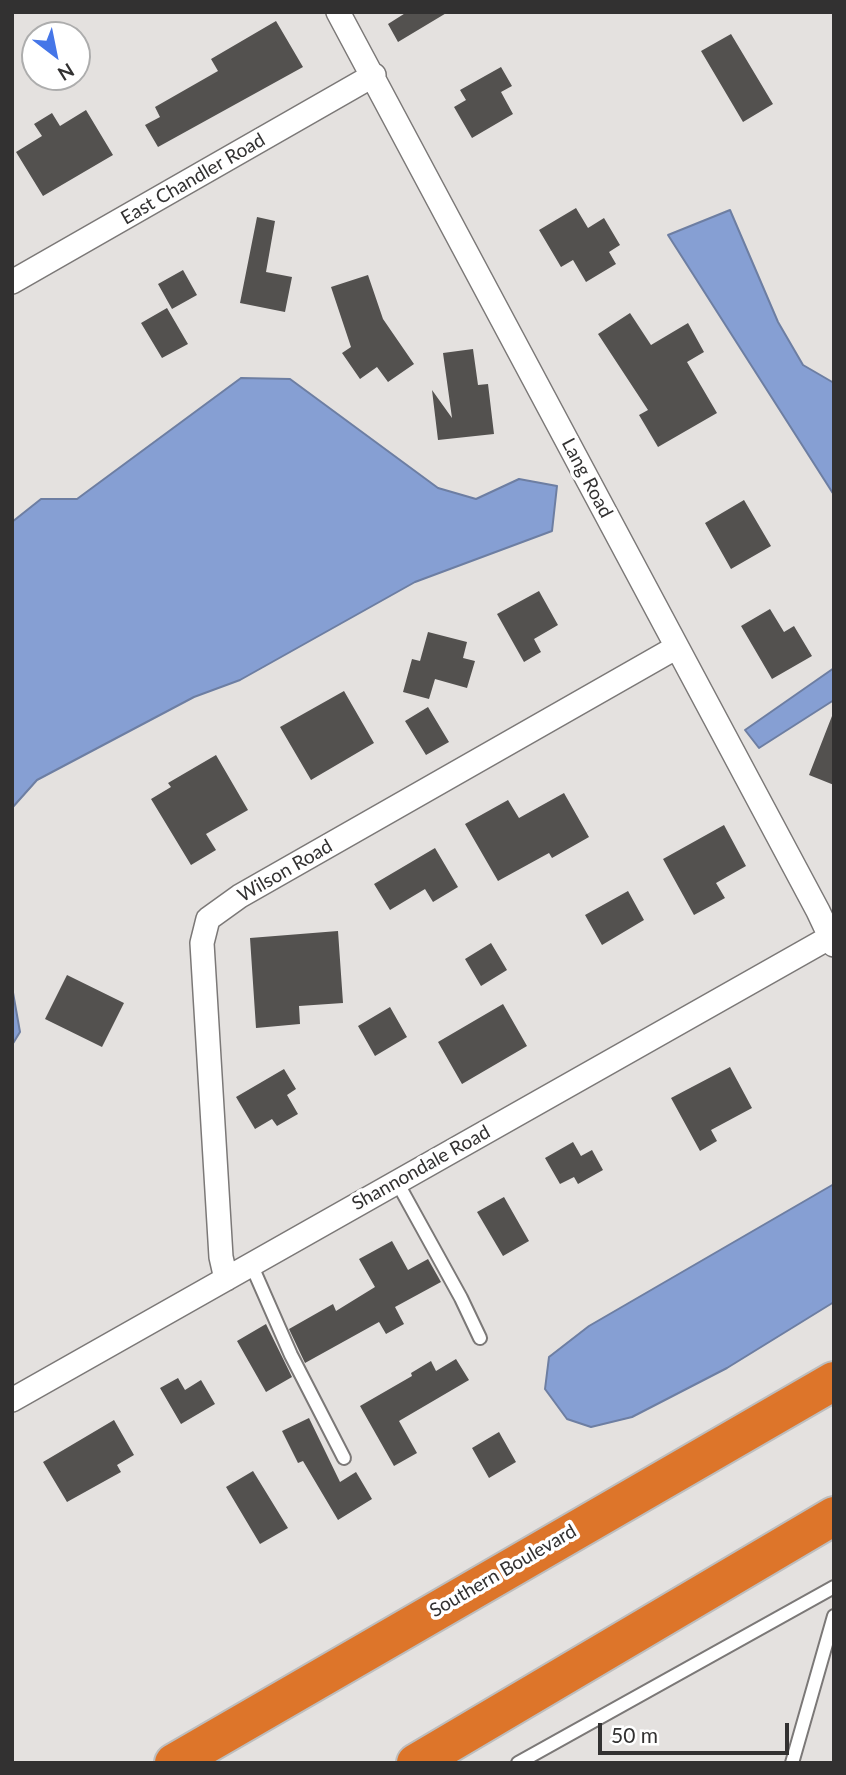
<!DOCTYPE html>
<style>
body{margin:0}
#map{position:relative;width:846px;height:1775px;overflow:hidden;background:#e4e1df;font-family:Lato,sans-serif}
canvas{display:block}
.frame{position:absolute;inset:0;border:14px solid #323131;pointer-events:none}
.north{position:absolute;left:21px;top:21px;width:70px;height:70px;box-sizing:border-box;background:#fff;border:2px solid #adadad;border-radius:50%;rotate:148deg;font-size:19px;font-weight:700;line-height:28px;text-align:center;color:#323131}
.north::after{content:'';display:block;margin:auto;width:24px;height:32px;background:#4576e8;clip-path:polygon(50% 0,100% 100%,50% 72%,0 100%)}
.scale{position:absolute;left:598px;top:1723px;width:191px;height:32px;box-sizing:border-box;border:4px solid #323131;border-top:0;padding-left:9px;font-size:21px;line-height:24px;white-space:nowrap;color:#323131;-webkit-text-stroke:5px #fff;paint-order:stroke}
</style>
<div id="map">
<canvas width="846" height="1775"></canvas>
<div class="frame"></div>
<div class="north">N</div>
<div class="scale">50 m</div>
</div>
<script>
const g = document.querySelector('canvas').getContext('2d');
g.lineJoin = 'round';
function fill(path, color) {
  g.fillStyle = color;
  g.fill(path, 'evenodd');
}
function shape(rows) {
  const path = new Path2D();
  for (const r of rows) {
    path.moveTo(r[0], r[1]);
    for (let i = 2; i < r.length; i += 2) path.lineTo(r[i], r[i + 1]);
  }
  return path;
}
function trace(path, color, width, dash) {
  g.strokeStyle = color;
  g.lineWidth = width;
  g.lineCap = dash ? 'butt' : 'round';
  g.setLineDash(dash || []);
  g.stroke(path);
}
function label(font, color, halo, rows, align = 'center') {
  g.font = font + ' Lato,sans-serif';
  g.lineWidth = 7;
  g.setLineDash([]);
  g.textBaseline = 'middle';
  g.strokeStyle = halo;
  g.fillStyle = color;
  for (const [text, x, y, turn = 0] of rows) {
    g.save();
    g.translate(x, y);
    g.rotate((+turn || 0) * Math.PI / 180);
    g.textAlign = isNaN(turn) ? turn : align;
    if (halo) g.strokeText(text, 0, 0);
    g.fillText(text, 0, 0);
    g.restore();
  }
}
const water = shape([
 [730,210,778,322,803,365,834,383,834,495,668,235,730,210],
 [241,378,290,379,438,488,476,499,519,479,557,486,552,531,415,582,240,680,194,697,37,780,12,808,12,522,41,499,77,499,241,378],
 [834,668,834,700,759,748,745,730,834,668],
 [12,987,20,1032,12,1045,12,987],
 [834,1184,834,1302,727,1368,632,1417,591,1427,567,1419,545,1389,549,1357,589,1326,834,1184]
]);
fill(water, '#869fd3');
trace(water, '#6d7ea2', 2);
fill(shape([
 [407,12,448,12,398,42,388,24],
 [276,21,303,67,158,147,145,125,160,117,155,107,218,71,211,59],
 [731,34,773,104,743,122,701,51],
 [501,67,512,86,501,92,513,114,472,138,454,107,466,100,460,90],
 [86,110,113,155,43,196,16,152,42,136,34,124,52,113,60,126],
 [576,208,588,228,604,218,620,245,609,252,616,264,586,282,573,260,561,267,539,230],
 [257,217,275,221,266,272,292,277,285,312,240,303],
 [183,270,197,295,172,309,158,284],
 [368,275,383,319,414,364,388,382,377,367,360,379,342,353,351,347,331,287],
 [167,308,188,344,162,358,141,323],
 [630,313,651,345,688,323,704,352,687,362,717,413,658,447,639,415,648,410,598,334],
 [473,349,478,385,488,384,494,434,438,440,432,390,452,418,443,353],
 [744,500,771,546,731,569,705,523],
 [539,591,558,625,534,639,541,652,524,662,497,614],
 [770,609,784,632,794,626,812,656,772,679,741,626],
 [428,632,467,642,463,658,475,661,467,688,435,679,429,699,403,692,412,659,420,661],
 [344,691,374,743,311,780,280,727],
 [428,707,449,742,426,755,405,721],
 [832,716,834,716,834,785,809,775],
 [216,755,248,810,206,834,216,850,191,865,151,799,171,787,168,783],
 [564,793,589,837,552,858,549,853,498,881,465,824,508,800,519,818],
 [724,825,746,866,716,883,725,898,694,915,663,859],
 [435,848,458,887,433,902,425,889,390,910,374,884],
 [628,891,644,920,602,945,585,915],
 [338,931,343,1003,299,1006,300,1024,256,1028,250,938],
 [491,943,507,970,481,986,465,959],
 [67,975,124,1003,102,1047,45,1019],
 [503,1004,527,1046,462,1084,438,1042],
 [390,1007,407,1037,375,1056,358,1026],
 [730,1067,752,1108,711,1130,717,1141,700,1151,671,1098],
 [284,1069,296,1089,287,1095,298,1114,277,1126,272,1119,255,1129,236,1097],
 [573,1142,581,1156,592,1150,603,1170,578,1184,574,1177,560,1184,545,1158],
 [504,1197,529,1241,503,1256,477,1212],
 [392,1241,408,1270,428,1259,441,1282,395,1307,404,1324,386,1334,379,1322,305,1363,289,1329,333,1304,336,1311,375,1287,359,1259],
 [266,1324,292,1377,266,1392,237,1341],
 [456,1359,469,1380,399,1421,417,1453,394,1466,360,1406,412,1376,411,1373,431,1361,436,1371],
 [178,1378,185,1390,201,1380,215,1404,181,1424,160,1388],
 [309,1418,340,1482,356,1472,372,1499,338,1520,303,1461,298,1463,282,1431],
 [114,1420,134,1455,117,1465,121,1472,67,1502,43,1462],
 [499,1432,516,1462,489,1478,472,1448],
 [253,1471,288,1528,260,1544,226,1487]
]), '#53514f');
const lane = shape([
 [397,1182,461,1298,480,1338],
 [251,1264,291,1355,344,1458],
 [518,1763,834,1587],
 [792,1763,834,1616]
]);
const street = shape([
 [338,12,818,911,834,945],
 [12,282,374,75],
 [226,1279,221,1257,202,943,208,919,240,896,677,647],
 [12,1400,834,935]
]);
const highway = shape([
 [174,1763,834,1381],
 [416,1763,834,1516]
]);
trace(lane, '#7b7877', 16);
trace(street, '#7b7877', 26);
trace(highway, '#bdbdbd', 42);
trace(lane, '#fff', 12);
trace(street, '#fff', 23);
trace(highway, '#dd752a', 38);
label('19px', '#323131', '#fff', [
 ["East Chandler Road",193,179,-30],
 ["Lang Road",587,478,62],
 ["Wilson Road",285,871,-30],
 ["Shannondale Road",421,1168,-29],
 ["Southern Boulevard",503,1571,-30]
]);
</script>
